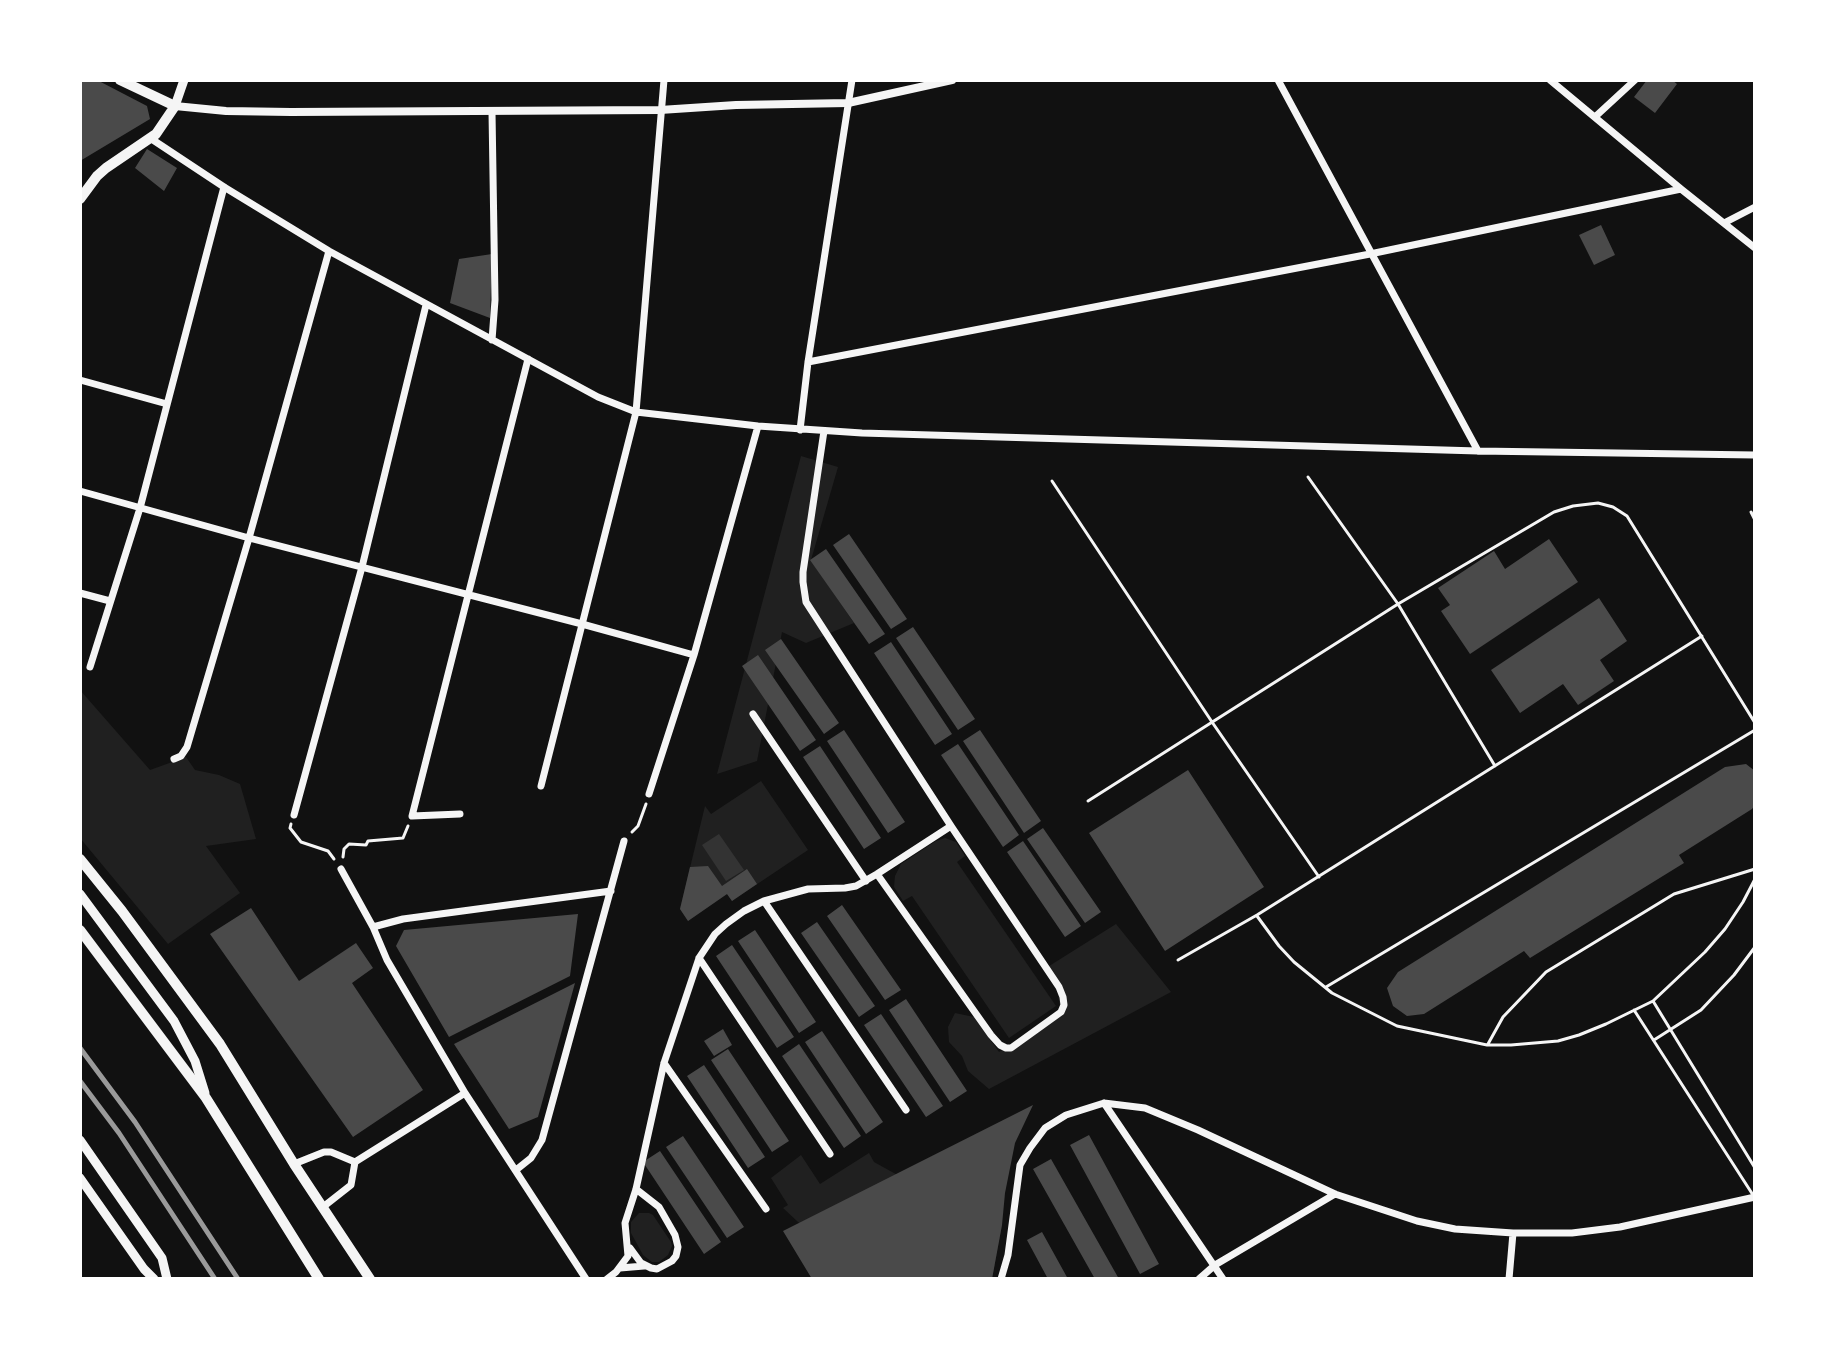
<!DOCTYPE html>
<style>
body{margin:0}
#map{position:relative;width:1835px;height:1359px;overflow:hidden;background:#111;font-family:Quicksand,sans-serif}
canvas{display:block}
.frame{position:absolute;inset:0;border:82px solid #fff;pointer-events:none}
</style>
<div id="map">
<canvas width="1835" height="1359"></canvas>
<div class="frame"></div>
</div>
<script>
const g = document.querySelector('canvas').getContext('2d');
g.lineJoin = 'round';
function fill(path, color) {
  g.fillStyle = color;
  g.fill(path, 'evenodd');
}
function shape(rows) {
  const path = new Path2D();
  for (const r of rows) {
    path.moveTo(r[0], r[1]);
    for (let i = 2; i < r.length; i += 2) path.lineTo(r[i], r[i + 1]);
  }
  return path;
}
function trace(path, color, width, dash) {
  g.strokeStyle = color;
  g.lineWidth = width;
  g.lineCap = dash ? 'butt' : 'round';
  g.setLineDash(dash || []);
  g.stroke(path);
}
fill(shape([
 [801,456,838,467,811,560,854,623,806,643,782,632,757,761,717,774],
 [80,690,150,770,186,757,195,770,219,775,240,784,256,839,206,846,240,893,168,944,80,838],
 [761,781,808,850,732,901,727,894,688,921,680,909,705,806,711,814],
 [945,838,956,842,965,856,957,862,1056,1006,1009,1038,912,896,903,901,894,887,895,876,901,864,936,841],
 [1116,924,1171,992,989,1089,968,1071,962,1056,949,1042,948,1027,955,1013,974,1017,999,1052,1061,1012,1056,984,1046,968],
 [869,1153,874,1162,921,1188,1002,1225,992,1279,928,1279,812,1235,783,1208,788,1205,771,1178,801,1155,820,1184],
 [639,1213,649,1213,653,1215,671,1242,672,1246,668,1255,659,1262,652,1262,643,1255,631,1233,631,1222]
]), '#202020');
fill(shape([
 [719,834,744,870,726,881,702,845]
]), '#333');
fill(shape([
 [80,80,97,80,147,106,150,119,80,161],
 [1647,80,1672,80,1677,84,1655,113,1634,97],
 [147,149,177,168,164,191,135,168],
 [1601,225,1615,255,1594,265,1579,235],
 [492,254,490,318,450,303,459,259],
 [849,534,907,619,891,629,833,545],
 [1549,539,1578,582,1470,654,1441,611,1450,605,1438,588,1494,551,1505,569],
 [826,549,885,634,869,644,810,560],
 [1599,598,1627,641,1600,660,1614,681,1578,705,1563,684,1520,713,1491,670],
 [913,627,975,719,958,730,896,638],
 [781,639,839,723,824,734,765,650],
 [891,642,952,734,935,745,874,653],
 [758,655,816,740,800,751,742,666],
 [844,730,905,822,888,833,827,741],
 [980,730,1041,821,1024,833,963,741],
 [958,744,1019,835,1003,847,941,755],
 [820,746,881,838,864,849,803,757],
 [1746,764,1755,771,1755,805,1752,809,1679,855,1684,863,1530,958,1524,951,1424,1014,1407,1016,1393,1006,1387,988,1398,972,1725,767],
 [1188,770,1264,887,1165,951,1089,833],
 [1043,828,1101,912,1085,923,1027,839],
 [1023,841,1081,926,1065,937,1007,852],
 [708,866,722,886,747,869,757,884,732,901,727,894,688,921,680,909,690,867],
 [842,905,901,990,885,1000,827,916],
 [251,908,299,981,356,943,373,968,352,983,423,1090,353,1137,210,934],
 [578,914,570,976,449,1037,396,946,404,930],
 [817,922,875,1006,859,1017,801,933],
 [755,930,816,1022,799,1033,738,941],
 [732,945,794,1037,777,1048,716,956],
 [575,983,538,1117,509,1129,454,1044],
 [906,999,967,1091,950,1102,889,1010],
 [881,1014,943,1106,926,1117,864,1025],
 [723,1029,732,1045,714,1056,704,1041],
 [822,1031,883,1122,866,1134,805,1042],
 [799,1044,861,1136,844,1148,782,1056],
 [728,1049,789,1141,772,1152,711,1060],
 [704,1065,765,1157,748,1168,687,1076],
 [1033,1105,1015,1143,1005,1193,1002,1225,992,1279,812,1279,783,1231],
 [1089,1135,1159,1264,1140,1274,1070,1145],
 [683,1136,744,1227,727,1238,666,1147],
 [660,1151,721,1242,704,1254,643,1162],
 [1051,1159,1119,1279,1095,1279,1033,1169],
 [1042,1232,1068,1279,1048,1279,1027,1240]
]), '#4a4a4a');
trace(shape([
 [291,824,290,828,301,842,328,851,334,859],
 [632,832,638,826,646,804],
 [343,857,344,849,349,844,366,845,368,841,403,838,408,826]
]), '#f5f5f5', 3);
trace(shape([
 [1308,477,1398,604,1495,766],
 [1052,481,1212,722,1319,877],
 [1751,512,1755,520],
 [1088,801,1398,604,1554,512,1573,506,1598,503,1613,507,1627,516,1755,723],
 [1257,916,1279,946,1294,962,1332,993,1397,1026,1487,1045,1511,1045,1558,1041,1579,1035,1606,1024,1653,1001,1705,952,1725,929,1743,902,1755,879],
 [1178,960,1257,915,1702,636],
 [1326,987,1755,730],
 [1653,1001,1755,1168],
 [1634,1010,1753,1195],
 [1654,1040,1701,1010,1734,975,1755,947],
 [1488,1044,1503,1017,1546,972,1674,894,1755,869]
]), '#f5f5f5', 3);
trace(shape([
 [1278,80,1478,451],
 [1550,80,1681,189,1755,248],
 [1596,116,1635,80],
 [150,138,224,187,329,251,598,397,636,412,758,426,862,433,1478,451,1755,455],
 [1724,223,1755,207],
 [492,340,495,300,492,112],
 [808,362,1370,254,1681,189],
 [80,380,167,404],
 [800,430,808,362,852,80],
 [80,491,249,538,582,624,694,655],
 [80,593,110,601],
 [90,667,140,508,224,187],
 [753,714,866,881],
 [174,759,181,756,187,747,249,538,329,251],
 [541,786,636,412,664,80],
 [649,794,694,655,758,426],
 [460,814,412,816,528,359],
 [294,815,362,567,426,305],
 [341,869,373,927,387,960,465,1093,586,1279],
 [877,874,991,1035,1000,1045,1006,1048,1011,1048,1061,1012,1064,1005,1063,997,1059,987,951,826],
 [764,901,906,1110],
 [373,927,403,919,611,891],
 [699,958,830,1154],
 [664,1063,766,1209],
 [1104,1103,1223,1279],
 [355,1162,465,1093],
 [294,1164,324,1152,331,1152,355,1162],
 [516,1170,531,1158,542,1140,624,841],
 [323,1207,351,1185,355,1162],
 [630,1248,641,1263,651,1268,657,1269,672,1261,676,1256,678,1247,675,1235,659,1207,636,1189],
 [620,1268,644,1266],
 [607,1279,616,1272,628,1256,625,1223,636,1189,664,1063,699,958,715,934,726,924,744,911,764,901,808,889,845,888,856,886,877,874,951,826,806,602,803,582,803,572,824,431],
 [1001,1279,1008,1255,1020,1165,1030,1148,1045,1128,1066,1115,1104,1103,1145,1108,1198,1130,1335,1194,1417,1221,1455,1229,1513,1233,1572,1233,1620,1227,1755,1197],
 [1199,1279,1215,1265,1335,1194],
 [1509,1279,1513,1233]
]), '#f5f5f5', 7);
trace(shape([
 [175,106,226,111,291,112,660,110,736,105,848,103,952,80]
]), '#f5f5f5', 8);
trace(shape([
 [175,106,184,80],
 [80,894,174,1021,195,1061,205,1093],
 [80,1140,162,1258,167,1279],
 [80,1178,144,1269,154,1279]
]), '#f5f5f5', 9);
trace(shape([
 [80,199,97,176,106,168,156,134,175,106,120,80],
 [80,859,122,911,220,1044,294,1164,370,1279],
 [80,930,206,1098,319,1279]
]), '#f5f5f5', 10);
trace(shape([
 [80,1048,135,1122,238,1279],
 [80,1081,119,1133,215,1279]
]), '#9a9a9a', 5);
</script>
